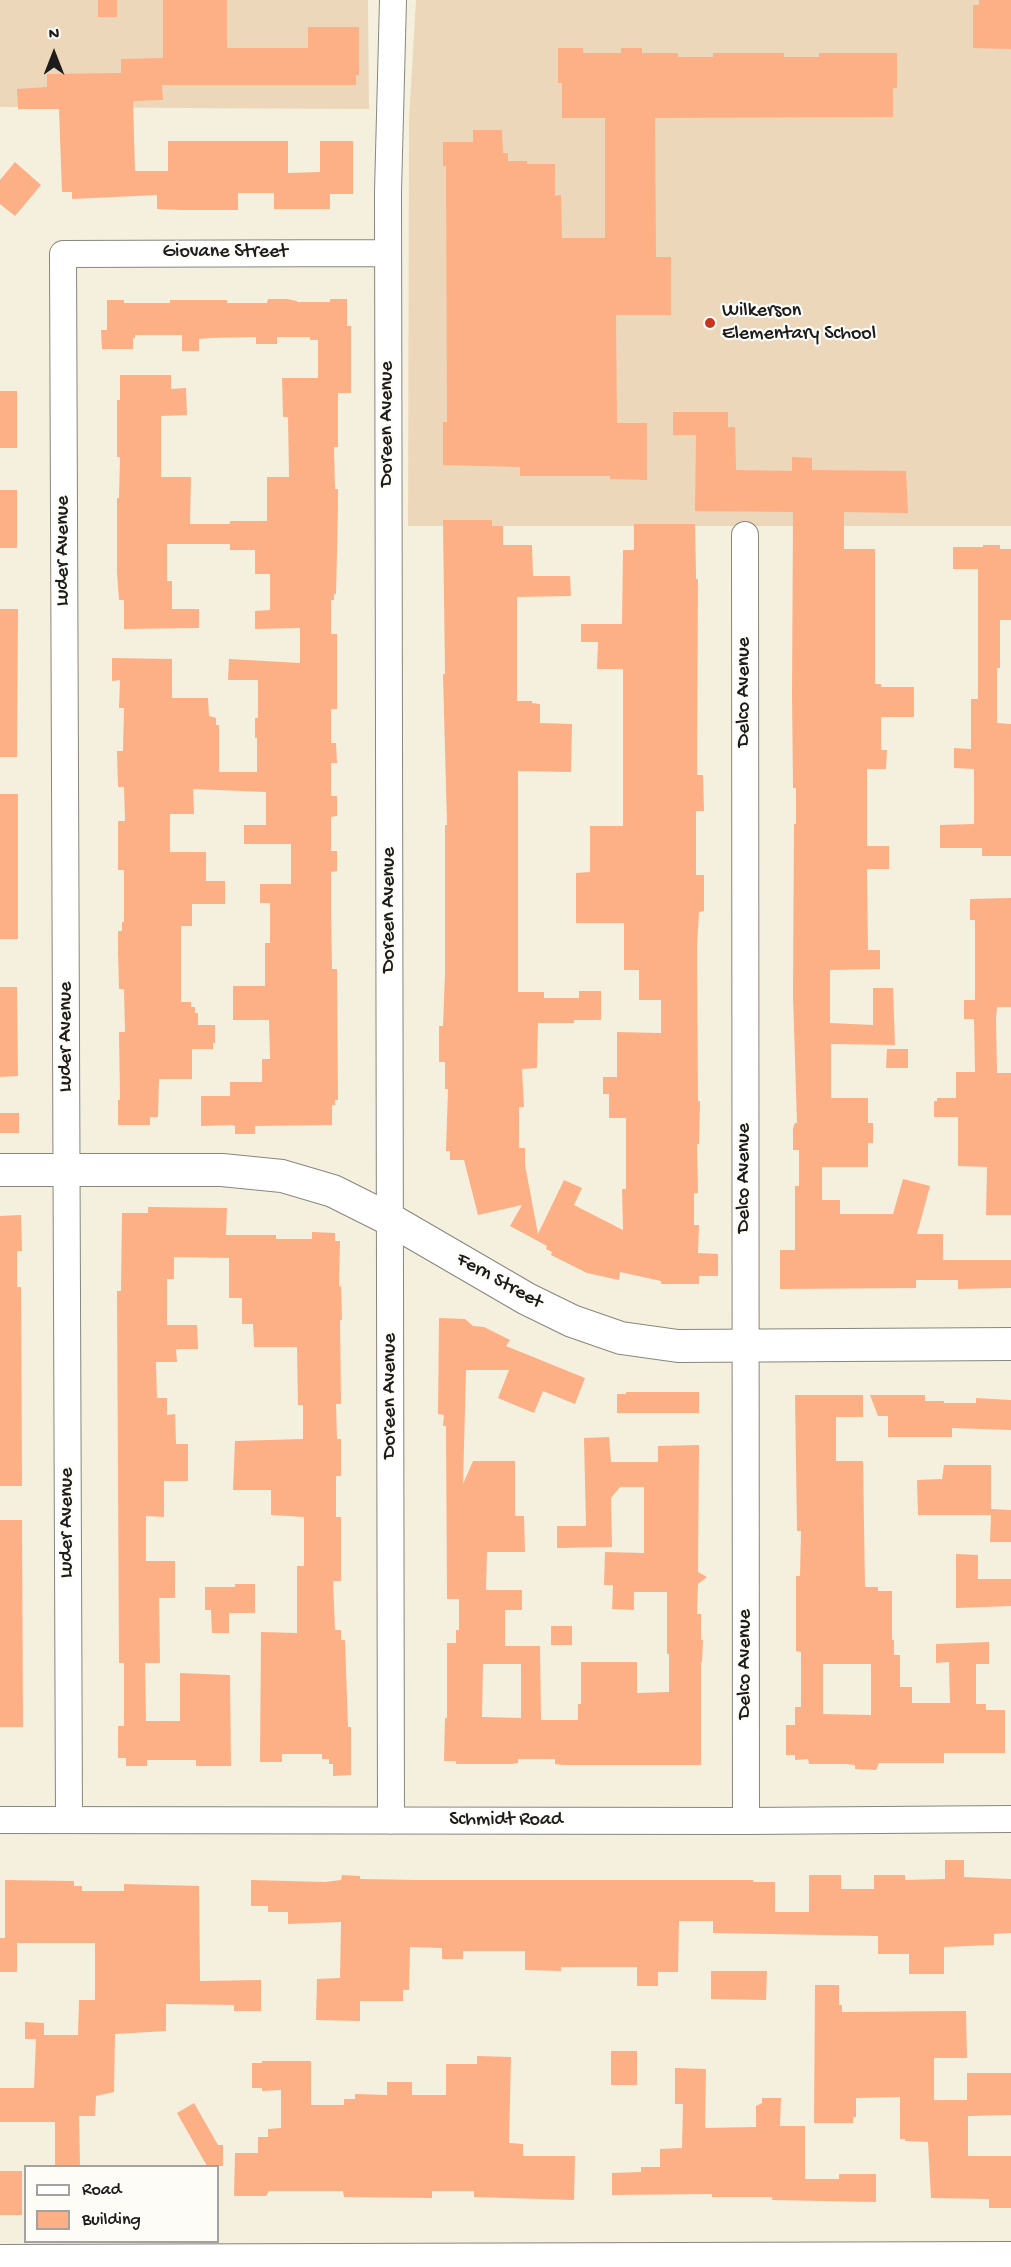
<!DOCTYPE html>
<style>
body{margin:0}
#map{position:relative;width:1011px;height:2267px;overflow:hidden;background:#f5f0de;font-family:"Gochi Hand",sans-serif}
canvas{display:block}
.legend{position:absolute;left:24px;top:2165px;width:195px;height:78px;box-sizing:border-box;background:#fdfcf7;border:2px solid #a3a29f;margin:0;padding:8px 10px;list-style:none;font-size:18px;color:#1c1c1c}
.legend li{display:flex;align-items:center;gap:12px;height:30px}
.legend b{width:30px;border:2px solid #a3a29f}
.north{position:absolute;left:24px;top:24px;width:60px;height:60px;-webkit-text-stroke:4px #fdfcf7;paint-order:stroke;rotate:0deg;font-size:16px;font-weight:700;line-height:24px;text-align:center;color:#1c1c1c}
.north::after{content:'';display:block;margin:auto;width:21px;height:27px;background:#1c1c1c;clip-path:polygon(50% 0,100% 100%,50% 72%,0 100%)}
</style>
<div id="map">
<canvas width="1011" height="2267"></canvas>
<ul class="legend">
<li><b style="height:8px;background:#fff"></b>Road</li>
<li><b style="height:16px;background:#fdaf86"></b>Building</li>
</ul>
<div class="north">N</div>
</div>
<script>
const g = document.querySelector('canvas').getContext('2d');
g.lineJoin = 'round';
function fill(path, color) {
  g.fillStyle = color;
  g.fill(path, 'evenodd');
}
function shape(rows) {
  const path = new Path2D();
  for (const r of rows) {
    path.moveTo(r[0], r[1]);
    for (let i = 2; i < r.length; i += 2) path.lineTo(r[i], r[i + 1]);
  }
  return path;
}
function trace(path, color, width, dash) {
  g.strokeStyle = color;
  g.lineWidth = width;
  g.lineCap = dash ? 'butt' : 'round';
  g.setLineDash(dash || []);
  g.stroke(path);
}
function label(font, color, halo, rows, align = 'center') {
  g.font = font + ' "Gochi Hand",sans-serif';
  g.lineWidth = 4.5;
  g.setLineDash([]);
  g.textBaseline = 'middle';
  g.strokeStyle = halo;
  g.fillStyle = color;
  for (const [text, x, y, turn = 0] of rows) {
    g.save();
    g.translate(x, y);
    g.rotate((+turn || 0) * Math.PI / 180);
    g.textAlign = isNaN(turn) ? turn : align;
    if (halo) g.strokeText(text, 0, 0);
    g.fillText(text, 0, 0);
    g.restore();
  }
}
fill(shape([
 [0,0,368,0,369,109,0,107],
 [416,0,1011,0,1011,526,408,526,409,120]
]), '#ecd7ba');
fill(shape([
 [98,0,117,0,117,17,98,17],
 [163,0,227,0,227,48,308,48,308,27,359,27,359,75,356,75,356,85,162,85,163,100,133,101,135,171,168,171,168,141,288,141,288,173,320,172,320,141,353,141,353,194,330,194,330,209,274,209,274,193,238,193,238,210,182,210,157,209,157,195,72,199,72,192,62,192,59,109,18,109,17,89,47,87,47,74,121,73,121,59,163,58],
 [979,0,1011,0,1011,49,973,48,973,5,979,5],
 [558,48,583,48,583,53,621,53,621,48,642,48,642,53,678,53,678,57,713,57,713,53,784,53,784,57,819,57,819,53,897,53,897,88,893,88,893,117,655,118,656,257,671,257,671,315,616,315,617,423,647,423,647,480,610,479,610,476,520,476,520,467,443,465,443,422,447,422,446,166,443,166,443,142,473,142,473,130,502,130,503,153,508,153,508,161,527,161,527,164,555,164,555,196,561,195,562,238,605,238,605,118,562,118,562,83,558,83],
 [15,162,41,185,15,216,0,204,0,180],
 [268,299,287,299,297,301,297,302,330,302,330,299,347,299,347,326,351,326,351,393,338,393,338,447,334,447,335,489,338,489,338,508,336,594,334,594,334,600,331,600,331,634,337,634,337,709,331,709,331,743,336,743,337,763,331,763,331,796,337,796,337,816,331,817,331,851,337,851,337,871,331,872,331,910,332,969,337,969,338,1100,335,1100,335,1105,332,1105,332,1125,255,1126,255,1134,235,1134,235,1126,232,1125,201,1126,201,1096,230,1096,230,1082,262,1082,262,1059,270,1059,269,1020,233,1020,233,986,265,986,265,943,270,943,270,903,260,903,260,884,291,884,291,844,244,844,244,825,266,825,266,792,193,789,194,814,170,814,170,852,206,852,206,881,225,881,225,904,192,904,192,926,181,926,181,1002,191,1002,191,1007,195,1007,195,1013,198,1013,198,1025,215,1025,215,1043,213,1043,213,1049,192,1049,192,1079,159,1079,158,1117,150,1117,150,1125,118,1125,118,1100,120,1100,119,1032,125,1032,124,989,119,989,118,951,118,931,122,931,122,922,124,922,124,870,118,870,118,821,125,821,124,787,118,787,117,751,123,751,124,708,119,708,120,680,112,681,112,658,172,659,172,698,208,698,209,716,216,718,216,725,219,725,219,772,257,772,257,738,255,738,255,718,258,718,258,680,228,680,229,659,300,663,300,628,255,629,255,611,270,610,270,574,255,574,255,550,230,550,230,544,167,544,167,581,172,581,172,609,199,609,199,628,124,629,124,600,119,600,117,572,117,498,119,498,120,457,117,457,117,400,120,400,120,375,171,375,171,389,186,388,187,415,161,416,161,477,191,477,190,524,230,524,230,521,267,521,267,477,289,477,288,417,283,417,282,378,318,378,318,340,310,340,310,337,277,337,277,344,256,344,256,337,211,338,199,339,199,351,182,351,182,335,135,335,135,338,133,338,133,349,102,349,101,330,107,330,107,300,124,300,124,303,170,303,170,300,227,300,227,303,267,303],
 [0,391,17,391,17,448,0,448],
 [673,412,728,412,728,427,735,427,736,470,792,471,792,457,812,458,812,470,906,471,908,513,844,512,844,549,875,549,875,684,881,684,881,687,914,687,914,717,881,717,881,750,887,750,886,769,867,769,867,846,889,846,889,869,867,869,868,950,880,950,880,969,830,970,830,1023,873,1025,873,988,893,988,895,1045,831,1044,831,1098,868,1098,868,1123,873,1123,873,1143,868,1143,868,1167,822,1167,822,1200,840,1200,840,1214,893,1214,903,1179,930,1186,917,1234,943,1234,943,1260,1011,1260,1011,1288,958,1289,958,1280,916,1280,916,1288,780,1289,780,1250,795,1250,795,1186,799,1186,799,1150,793,1150,793,1128,795,1123,797,1123,793,995,794,824,796,824,796,788,793,788,792,695,793,512,695,511,696,435,673,435],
 [0,490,17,490,17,548,0,548],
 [443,520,492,520,492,526,503,526,503,545,532,545,533,576,570,576,571,596,517,597,517,701,532,701,532,703,540,704,540,723,572,724,571,772,518,771,518,992,544,992,544,998,579,998,579,991,601,991,601,1020,574,1020,574,1023,538,1023,537,1068,522,1069,524,1107,519,1107,519,1148,525,1148,525,1165,538,1234,564,1180,582,1188,574,1205,623,1230,622,1189,626,1189,626,1118,609,1118,609,1094,603,1094,603,1077,617,1077,617,1032,661,1033,661,1000,639,1000,639,970,624,970,624,923,576,923,576,873,590,872,590,826,623,826,623,669,597,669,598,642,581,642,581,624,622,624,623,550,634,550,634,524,695,524,696,574,696,579,698,579,697,775,703,775,704,811,696,811,696,875,704,875,704,911,699,912,697,946,698,1101,700,1101,699,1144,697,1144,698,1193,694,1193,694,1225,699,1225,698,1253,718,1254,718,1276,699,1276,699,1284,661,1284,661,1281,620,1272,619,1280,587,1273,551,1255,552,1252,546,1249,547,1246,510,1226,522,1205,478,1215,464,1160,450,1160,450,1151,446,1151,448,1089,445,1089,445,1062,439,1062,439,1026,443,1026,445,974,445,825,447,825,443,674,445,674],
 [983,545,1000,545,1000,549,1011,549,1011,620,1000,620,1000,668,997,668,997,723,1011,724,1011,856,982,856,982,848,940,848,940,825,974,824,974,769,954,768,954,748,971,749,971,699,978,699,978,569,953,569,953,547,983,547],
 [0,609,18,609,17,757,0,757],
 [0,794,18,794,18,939,0,939],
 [1011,898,1011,1007,997,1007,996,1019,997,1073,1011,1073,1011,1215,986,1215,987,1167,958,1166,958,1117,934,1117,934,1101,937,1101,937,1098,956,1098,956,1072,975,1072,974,1019,964,1019,964,1000,975,1000,975,920,970,920,970,899],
 [0,987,17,987,18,1076,0,1077],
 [887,1049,908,1049,908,1068,886,1068],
 [0,1113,19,1113,19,1133,0,1133],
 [148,1207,227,1208,226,1235,276,1235,276,1239,312,1239,312,1232,335,1233,335,1241,340,1241,339,1287,341,1286,342,1320,340,1320,341,1404,336,1404,337,1439,341,1439,341,1476,336,1476,336,1517,341,1517,341,1581,333,1581,335,1630,341,1630,341,1640,345,1640,348,1727,351,1727,351,1775,333,1776,333,1764,329,1764,329,1759,322,1759,322,1754,282,1754,282,1762,260,1762,261,1632,297,1633,297,1566,304,1566,304,1517,271,1515,271,1490,233,1490,235,1441,303,1439,303,1405,298,1405,297,1347,254,1347,253,1324,242,1324,242,1298,229,1298,229,1258,174,1257,174,1279,167,1279,167,1325,197,1325,198,1349,176,1349,177,1362,156,1362,157,1398,167,1398,167,1415,175,1414,176,1444,188,1444,188,1481,164,1481,164,1517,146,1516,146,1561,175,1561,175,1598,159,1598,160,1663,145,1663,146,1721,180,1721,180,1673,230,1675,231,1766,196,1766,196,1760,147,1760,147,1766,126,1766,126,1758,118,1758,118,1726,124,1726,124,1663,119,1663,117,1291,121,1291,122,1213,148,1213],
 [21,1215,22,1251,17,1251,17,1287,21,1287,22,1486,0,1486,0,1216],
 [439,1318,465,1319,473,1326,484,1327,510,1340,506,1346,585,1378,575,1404,543,1391,534,1413,498,1398,509,1370,466,1370,463,1484,473,1461,515,1461,515,1516,524,1516,525,1552,487,1552,486,1590,522,1590,522,1610,505,1610,505,1646,540,1646,541,1720,578,1720,578,1704,581,1704,581,1662,637,1662,637,1693,669,1692,669,1654,667,1654,667,1592,634,1592,634,1610,612,1609,613,1585,604,1585,605,1552,644,1553,644,1487,620,1487,611,1498,612,1547,557,1548,557,1526,586,1526,584,1438,609,1437,611,1462,658,1462,658,1446,699,1445,698,1572,707,1577,698,1584,697,1614,701,1614,701,1640,703,1640,702,1662,701,1662,701,1765,563,1765,555,1764,555,1759,518,1759,518,1763,512,1764,456,1764,456,1761,444,1761,445,1718,447,1718,447,1643,456,1643,456,1630,459,1630,459,1599,447,1599,446,1426,443,1426,444,1415,438,1414],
 [483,1664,521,1664,521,1718,482,1717],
 [626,1392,699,1392,699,1413,617,1413,617,1394,626,1394],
 [795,1395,863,1395,863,1417,836,1417,836,1461,863,1461,865,1587,878,1587,878,1591,892,1591,892,1640,894,1640,894,1655,900,1655,900,1687,912,1687,912,1703,950,1703,949,1662,936,1663,936,1644,989,1642,989,1664,976,1664,976,1704,986,1704,986,1710,1005,1710,1005,1753,944,1753,944,1763,879,1763,876,1770,855,1769,855,1765,846,1764,809,1764,808,1759,795,1760,795,1755,786,1755,786,1725,795,1725,795,1707,801,1707,801,1652,796,1651,796,1576,800,1576,801,1531,797,1531],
 [823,1664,871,1664,871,1715,823,1714],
 [870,1395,925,1395,925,1401,944,1401,944,1403,976,1403,976,1398,1011,1400,1011,1430,952,1428,952,1437,888,1437,888,1416,878,1416],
 [944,1465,991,1465,991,1509,1011,1510,1011,1542,990,1542,991,1515,918,1515,917,1480,942,1479],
 [0,1520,22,1520,23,1727,0,1727],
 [956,1554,978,1555,978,1579,1011,1579,1011,1606,956,1608],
 [235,1584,255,1584,255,1613,229,1613,229,1633,212,1633,211,1610,205,1610,205,1587,235,1587],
 [551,1626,572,1626,572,1645,551,1645],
 [945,1860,964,1860,964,1877,1011,1879,1011,1933,994,1934,994,1945,944,1947,944,1974,909,1974,909,1954,878,1954,878,1936,713,1933,713,1921,679,1921,678,1972,658,1972,658,1986,637,1986,637,1967,561,1967,561,1971,525,1970,525,1951,463,1951,463,1959,442,1959,442,1948,410,1947,409,1990,403,1990,403,2001,360,2001,360,2021,316,2020,317,1979,340,1978,341,1922,288,1924,288,1912,268,1912,268,1906,251,1906,251,1880,325,1882,341,1880,342,1875,360,1876,360,1879,417,1880,753,1880,753,1882,775,1882,775,1912,809,1912,809,1875,841,1875,841,1889,874,1889,874,1875,905,1875,905,1880,945,1879],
 [5,1880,74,1881,74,1886,82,1886,82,1891,124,1891,124,1884,199,1886,200,1981,261,1980,261,2011,234,2011,234,2005,166,2004,166,2031,115,2034,114,2092,96,2096,95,2116,79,2116,80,2166,55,2166,55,2122,0,2122,0,2088,34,2088,36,2039,25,2039,25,2022,44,2023,44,2035,78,2035,79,2000,95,2000,95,1943,17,1943,17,1972,0,1972,0,1938,5,1938],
 [711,1971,767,1971,766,2000,711,1999],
 [815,1985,839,1985,839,2005,842,2005,842,2012,966,2011,967,2058,934,2058,934,2100,967,2100,967,2073,1011,2073,1011,2115,968,2116,968,2156,1011,2156,1011,2208,989,2208,989,2199,931,2198,928,2142,905,2141,905,2139,900,2139,900,2097,856,2098,856,2117,853,2117,853,2123,814,2123],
 [611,2051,637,2051,637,2085,611,2085],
 [477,2056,511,2057,509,2143,523,2144,523,2156,575,2156,574,2200,474,2197,474,2191,432,2191,432,2198,344,2197,343,2191,269,2191,266,2196,234,2196,235,2153,258,2153,258,2137,268,2137,268,2129,281,2128,281,2090,262,2091,262,2088,252,2088,252,2063,262,2063,262,2061,311,2061,311,2105,344,2105,344,2099,355,2099,355,2094,387,2095,387,2082,412,2082,412,2095,446,2095,446,2064,477,2064],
 [675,2068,706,2069,705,2128,756,2127,756,2106,762,2103,762,2098,781,2098,780,2126,805,2126,805,2179,839,2179,839,2174,876,2174,876,2202,772,2200,772,2197,712,2197,712,2194,612,2195,612,2173,641,2172,641,2167,660,2167,660,2149,682,2148,683,2104,675,2104],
 [194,2103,218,2145,223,2145,223,2166,207,2166,177,2113],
 [0,2171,22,2171,22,2215,0,2215]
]), '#fdaf86');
const minor = shape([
 [745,535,746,1821],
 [0,1820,746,1821,1011,1819],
 [69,1820,63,254,388,253],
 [391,1821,388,192,393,0]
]);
const tertiary = shape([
 [0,1170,222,1170,282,1176,333,1191,391,1220,527,1299,572,1321,621,1338,678,1346,1011,1344],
 [0,2261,1011,2258]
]);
trace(minor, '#88867d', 28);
trace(tertiary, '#88867d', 34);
trace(minor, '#fff', 26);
trace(tertiary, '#fff', 32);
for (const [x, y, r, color] of [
 [710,323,6,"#c8321e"]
]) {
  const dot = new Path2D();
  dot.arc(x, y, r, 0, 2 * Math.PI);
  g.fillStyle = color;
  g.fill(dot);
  trace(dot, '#fdfcf7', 2);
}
label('20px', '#1c1c1c', '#fdfcf7', [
 ["Giovane Street",225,253],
 ["Doreen Avenue",388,424,-90],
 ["Luder Avenue",64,551,-90],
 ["Delco Avenue",745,692,-90],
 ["Doreen Avenue",390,910,-90],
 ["Luder Avenue",67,1037,-90],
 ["Delco Avenue",745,1178,-90],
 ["Fern Street",499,1282,29],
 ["Doreen Avenue",391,1396,-90],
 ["Luder Avenue",68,1523,-90],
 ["Delco Avenue",746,1664,-90],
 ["Schmidt Road",506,1821]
]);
label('20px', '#1c1c1c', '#fdfcf7', [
 ["Wilkerson",722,312],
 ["Elementary School",722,335]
], 'left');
</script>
